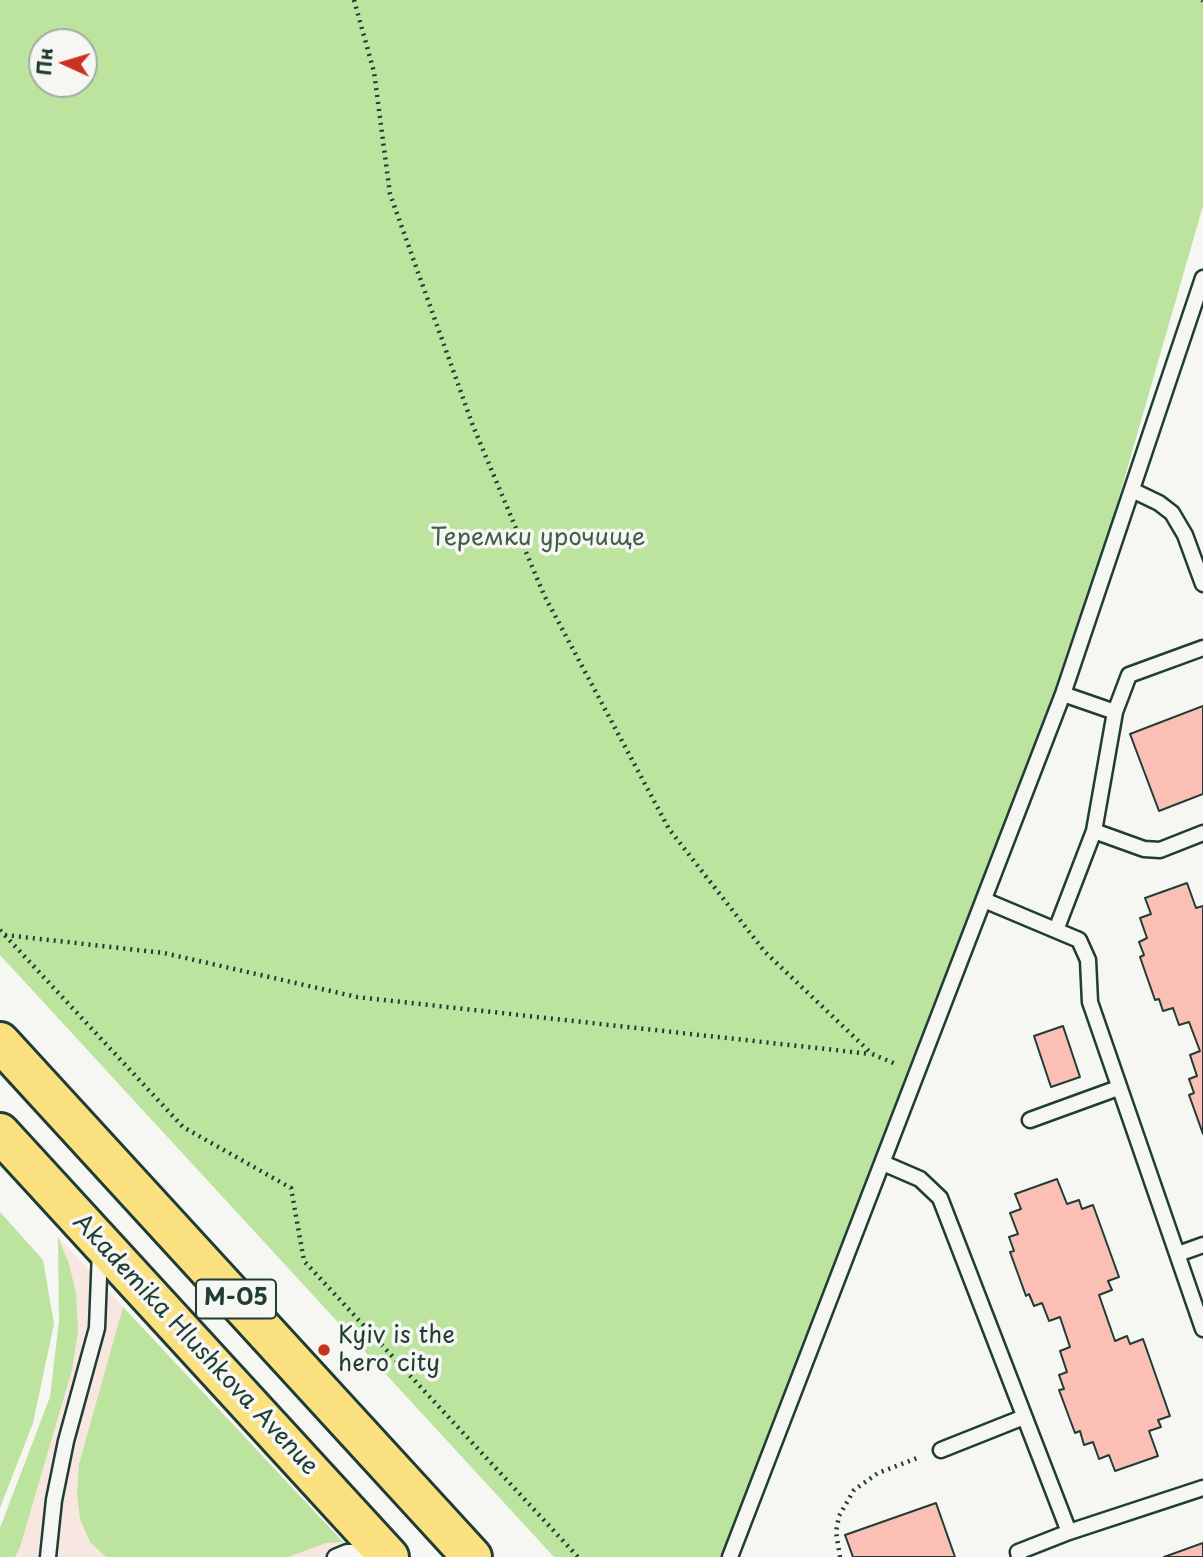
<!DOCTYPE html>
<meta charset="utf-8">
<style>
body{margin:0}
#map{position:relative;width:1203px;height:1557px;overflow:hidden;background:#f6f6f2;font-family:"Playpen Sans",sans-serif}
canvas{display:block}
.north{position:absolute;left:28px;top:28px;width:70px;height:70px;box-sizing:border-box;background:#f6f6f2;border:2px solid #a0aca6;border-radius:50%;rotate:274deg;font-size:19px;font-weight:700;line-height:28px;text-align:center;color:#1f3d34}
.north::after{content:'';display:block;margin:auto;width:24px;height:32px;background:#c8321e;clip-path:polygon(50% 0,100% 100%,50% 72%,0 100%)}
</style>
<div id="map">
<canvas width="1203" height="1557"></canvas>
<div class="north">Пн</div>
</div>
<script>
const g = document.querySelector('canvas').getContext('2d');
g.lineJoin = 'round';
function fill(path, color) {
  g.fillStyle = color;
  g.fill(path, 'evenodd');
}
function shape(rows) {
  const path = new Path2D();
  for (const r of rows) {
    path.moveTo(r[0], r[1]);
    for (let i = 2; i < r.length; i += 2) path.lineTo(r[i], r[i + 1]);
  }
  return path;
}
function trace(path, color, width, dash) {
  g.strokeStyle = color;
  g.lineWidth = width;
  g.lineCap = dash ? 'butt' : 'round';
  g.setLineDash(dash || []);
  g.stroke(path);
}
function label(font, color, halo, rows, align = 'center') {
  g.font = font + ' "Playpen Sans",sans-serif';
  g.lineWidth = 7;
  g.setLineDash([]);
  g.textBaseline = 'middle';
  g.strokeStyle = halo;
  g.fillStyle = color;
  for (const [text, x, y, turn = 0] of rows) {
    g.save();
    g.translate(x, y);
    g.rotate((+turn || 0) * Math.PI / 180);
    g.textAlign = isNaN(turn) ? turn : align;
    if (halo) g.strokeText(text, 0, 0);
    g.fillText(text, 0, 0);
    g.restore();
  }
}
fill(shape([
 [58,1237,357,1557,0,1557,0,1528,50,1397,59,1321]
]), '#f8e6e0');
fill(shape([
 [0,0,1203,0,1203,206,1087,608,721,1557,554,1557,0,955],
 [42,42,84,42,84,84,42,84],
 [0,1212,43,1260,54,1324,33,1423,0,1508],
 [58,1237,69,1264,76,1293,78,1331,72,1370,20,1547,15,1557,0,1557,0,1528,50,1397,59,1321],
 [123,1307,343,1542,326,1543,288,1557,106,1557,90,1542,80,1519,77,1494,79,1464]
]), '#bce49f');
const building = shape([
 [1203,706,1203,794,1159,811,1130,734,1203,706],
 [1187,883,1196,908,1203,906,1203,1134,1189,1095,1194,1093,1189,1079,1197,1076,1190,1055,1200,1051,1189,1022,1179,1025,1173,1008,1163,1011,1159,999,1155,1000,1140,957,1144,955,1139,942,1147,938,1140,918,1151,914,1145,898,1187,883],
 [1063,1026,1080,1077,1051,1087,1034,1036,1063,1026],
 [1057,1179,1067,1204,1079,1200,1082,1209,1093,1205,1119,1277,1108,1281,1112,1290,1099,1295,1115,1341,1127,1336,1130,1344,1143,1339,1170,1416,1158,1420,1161,1427,1149,1431,1158,1456,1115,1471,1109,1455,1099,1459,1093,1442,1084,1445,1080,1431,1075,1433,1059,1390,1064,1389,1059,1375,1067,1372,1060,1351,1070,1347,1060,1317,1049,1321,1042,1303,1034,1306,1029,1294,1026,1296,1010,1252,1014,1251,1009,1237,1018,1234,1010,1213,1021,1209,1015,1194,1057,1179],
 [936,1503,955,1557,853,1557,845,1535,936,1503],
 [1203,1543,1203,1557,1164,1557,1203,1543]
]);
fill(building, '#fbbfb6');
trace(building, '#1f3d34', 2);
const service = shape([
 [1132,490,1159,503,1172,513,1185,535,1203,584],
 [1063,694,1115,712,1129,675,1203,648],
 [1094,831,1115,712],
 [984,900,1079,940,1088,960,1090,1002,1203,1329],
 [1056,930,1094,831,1144,849,1160,850,1203,833],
 [1030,1120,1118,1088],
 [883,1163,920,1179,940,1198,1069,1532],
 [1178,1254,1203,1245],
 [941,1450,1024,1417],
 [48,1557,54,1500,66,1441,97,1328,100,1251],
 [335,1557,347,1552,375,1552],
 [730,1557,1063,694,1203,278],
 [1019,1557,1018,1552,1069,1532,1203,1488]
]);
const trunk = shape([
 [0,1042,472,1557],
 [0,1133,389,1557]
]);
trace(service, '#1f3d34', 19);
trace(trunk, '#1f3d34', 44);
trace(shape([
 [354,0,374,72,390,194,473,426,544,595,669,829,765,952,872,1054,896,1064],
 [1202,0,1203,1],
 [0,930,183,1127,291,1188,304,1261,578,1557],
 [5,935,164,953,357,997,871,1054],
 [840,1557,836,1532,839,1516,854,1490,878,1473,920,1457]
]), '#1f3d34', 4.5, [2, 5]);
trace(service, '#f6f6f2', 14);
trace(trunk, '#fbe080', 38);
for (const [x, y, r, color] of [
 [324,1350,7,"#c8321e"]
]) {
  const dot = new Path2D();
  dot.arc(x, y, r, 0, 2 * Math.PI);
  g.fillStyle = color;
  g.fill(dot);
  trace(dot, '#f6f6f2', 2.5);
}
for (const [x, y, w] of [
 [236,1299,80]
]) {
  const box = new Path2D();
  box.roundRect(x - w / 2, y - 19.5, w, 39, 5);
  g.fillStyle = '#f6f6f2';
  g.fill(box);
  trace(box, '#1f3d34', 2);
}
label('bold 23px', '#1f3d34', null, [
 ["М-05",236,1299]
]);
label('24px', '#3e5e49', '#f6f6f2', [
 ["Теремки урочище",538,538]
]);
label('24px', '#1f3d34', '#f6f6f2', [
 ["Kyiv is the",338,1336],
 ["hero city",338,1364]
], 'left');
label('24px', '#1f3d34', '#f6f6f2', [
 ["Akademika Hlushkova Avenue",195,1345,47]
]);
</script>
